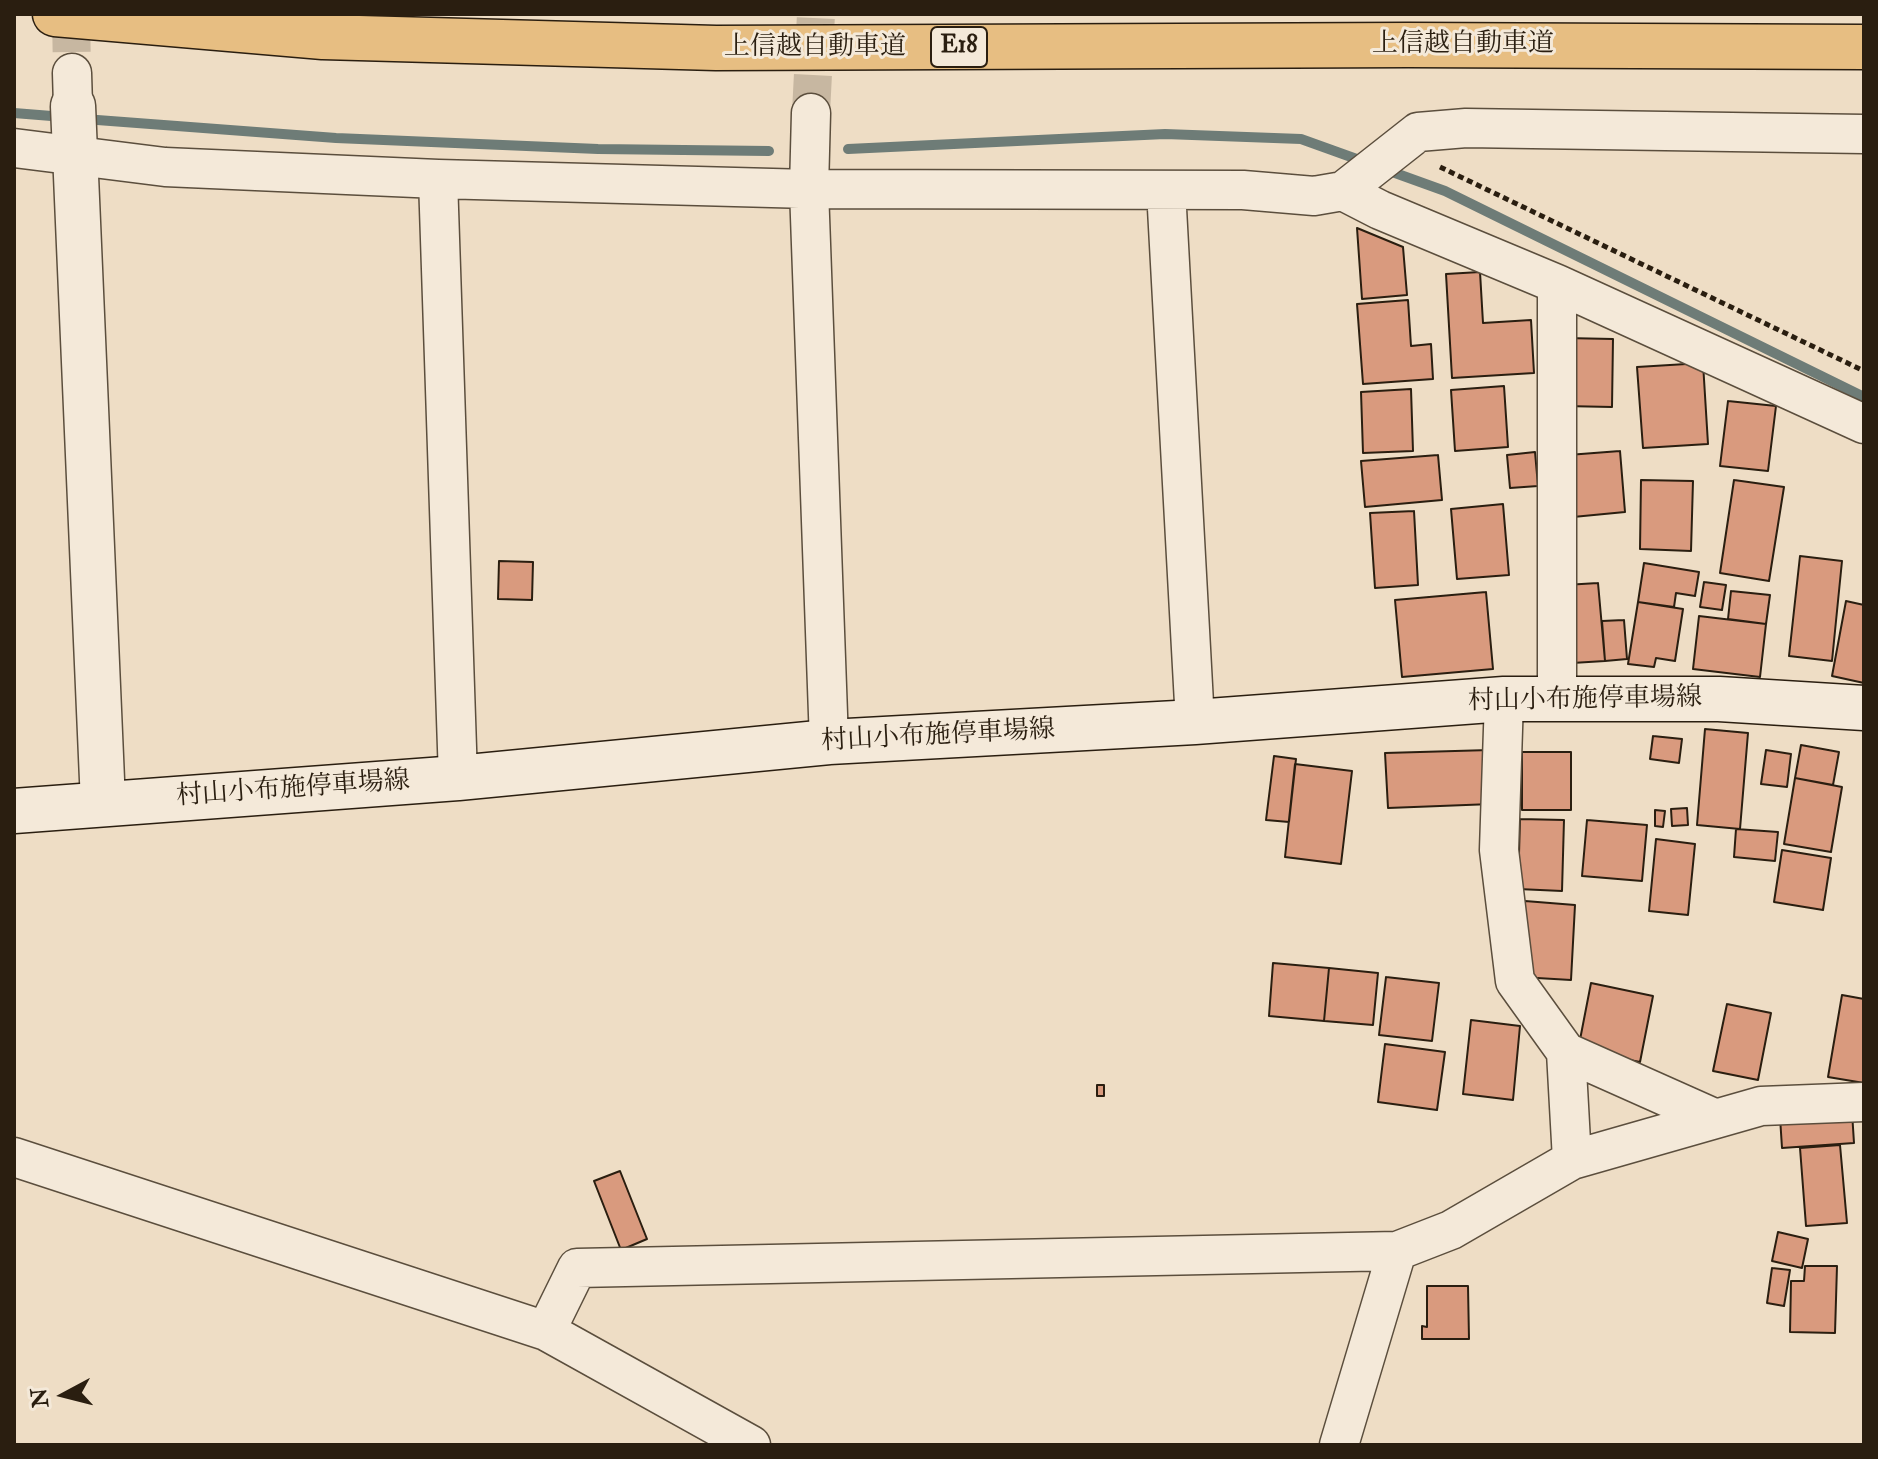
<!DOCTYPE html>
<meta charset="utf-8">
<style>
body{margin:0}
#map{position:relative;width:1878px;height:1459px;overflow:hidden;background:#eeddc5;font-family:"IM FELL Double Pica",serif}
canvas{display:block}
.frame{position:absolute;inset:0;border:16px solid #2a1e10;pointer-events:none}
.north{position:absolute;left:24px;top:1355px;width:80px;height:80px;-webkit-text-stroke:6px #f4e9d9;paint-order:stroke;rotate:263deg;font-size:22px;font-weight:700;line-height:32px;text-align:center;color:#2a1e10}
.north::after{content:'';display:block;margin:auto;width:28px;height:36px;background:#2a1e10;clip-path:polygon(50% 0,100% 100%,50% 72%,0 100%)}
</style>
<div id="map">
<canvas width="1878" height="1459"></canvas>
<div class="frame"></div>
<div class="north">N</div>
</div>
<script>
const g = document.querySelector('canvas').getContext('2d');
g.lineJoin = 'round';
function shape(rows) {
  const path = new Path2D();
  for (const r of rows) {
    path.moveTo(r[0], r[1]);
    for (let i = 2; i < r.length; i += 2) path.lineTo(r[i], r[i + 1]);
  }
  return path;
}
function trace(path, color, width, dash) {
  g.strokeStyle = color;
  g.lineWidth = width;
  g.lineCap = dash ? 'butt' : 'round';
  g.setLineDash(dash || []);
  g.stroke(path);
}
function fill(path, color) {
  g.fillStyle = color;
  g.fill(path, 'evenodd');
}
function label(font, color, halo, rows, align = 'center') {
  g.font = font + ' "IM FELL Double Pica","Noto Serif JP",serif';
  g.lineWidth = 6;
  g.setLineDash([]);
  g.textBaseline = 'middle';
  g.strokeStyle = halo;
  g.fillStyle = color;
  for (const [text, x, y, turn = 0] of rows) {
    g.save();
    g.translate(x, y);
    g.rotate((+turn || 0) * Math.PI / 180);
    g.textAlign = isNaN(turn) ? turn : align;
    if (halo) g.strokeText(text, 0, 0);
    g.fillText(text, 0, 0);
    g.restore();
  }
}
trace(shape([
 [14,113,64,117],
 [84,119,336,138,598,149,769,151],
 [848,149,1165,134,1301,139,1365,162],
 [1384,169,1445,191,1864,397]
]), '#6e7c77', 10);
const building = shape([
 [1357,228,1403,247,1407,295,1362,299,1357,228],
 [1480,272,1483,323,1531,320,1534,373,1452,378,1446,274,1480,272],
 [1408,300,1411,346,1431,344,1433,379,1363,384,1357,304,1408,300],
 [1565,338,1613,339,1612,407,1564,406,1565,338],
 [1703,363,1708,444,1643,448,1637,367,1703,363],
 [1504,386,1508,447,1455,451,1451,390,1504,386],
 [1411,389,1413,451,1363,453,1361,392,1411,389],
 [1728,401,1776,406,1768,471,1720,466,1728,401],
 [1620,451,1625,512,1573,517,1568,455,1620,451],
 [1535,452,1538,486,1510,488,1507,455,1535,452],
 [1438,455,1442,500,1365,507,1361,461,1438,455],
 [1641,480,1693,481,1691,551,1640,549,1641,480],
 [1734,480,1784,487,1769,581,1720,573,1734,480],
 [1503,504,1509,575,1457,579,1451,509,1503,504],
 [1414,511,1418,585,1375,588,1370,513,1414,511],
 [1800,556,1842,561,1832,661,1789,656,1800,556],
 [499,561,533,562,532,600,498,599,499,561],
 [1644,563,1699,572,1695,596,1676,593,1674,607,1638,602,1644,563],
 [1704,582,1726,585,1722,610,1700,607,1704,582],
 [1598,583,1605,661,1572,663,1565,585,1598,583],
 [1731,591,1770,595,1766,624,1728,619,1731,591],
 [1486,592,1493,669,1402,677,1395,600,1486,592],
 [1846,601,1864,605,1864,683,1832,676,1846,601],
 [1638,602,1683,609,1675,661,1656,658,1654,667,1628,664,1638,602],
 [1699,616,1766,624,1760,677,1693,669,1699,616],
 [1624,620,1627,659,1605,661,1602,621,1624,620],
 [1705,729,1748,733,1740,829,1697,825,1705,729],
 [1653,736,1682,739,1679,763,1650,759,1653,736],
 [1801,745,1839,752,1833,785,1795,778,1801,745],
 [1490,750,1492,804,1388,808,1385,753,1490,750],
 [1766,750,1791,754,1787,787,1761,784,1766,750],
 [1522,752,1571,752,1571,810,1522,810,1522,752],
 [1274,756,1296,759,1289,822,1266,820,1274,756],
 [1295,764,1352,771,1341,864,1285,857,1295,764],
 [1795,778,1842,787,1831,852,1784,844,1795,778],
 [1687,808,1688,825,1672,826,1671,809,1687,808],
 [1655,810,1665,811,1663,827,1655,826,1655,810],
 [1520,819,1564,820,1562,891,1518,889,1520,819],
 [1587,820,1647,825,1642,881,1582,876,1587,820],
 [1736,829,1778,832,1775,861,1734,857,1736,829],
 [1656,839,1695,844,1688,915,1649,911,1656,839],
 [1782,850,1831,858,1823,910,1774,902,1782,850],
 [1525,901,1575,905,1571,980,1520,977,1525,901],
 [1273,963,1329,968,1324,1021,1269,1016,1273,963],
 [1329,968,1378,973,1373,1025,1324,1021,1329,968],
 [1386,977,1439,983,1432,1041,1379,1035,1386,977],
 [1591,983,1653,996,1640,1062,1578,1050,1591,983],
 [1842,995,1864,999,1864,1083,1828,1077,1842,995],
 [1727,1004,1771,1013,1758,1080,1713,1071,1727,1004],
 [1471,1020,1520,1026,1513,1100,1463,1094,1471,1020],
 [1385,1044,1445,1052,1437,1110,1378,1102,1385,1044],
 [1097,1085,1104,1085,1104,1096,1097,1096,1097,1085],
 [1852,1112,1854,1143,1782,1148,1780,1117,1852,1112],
 [1840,1145,1847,1223,1806,1226,1800,1148,1840,1145],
 [620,1171,647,1239,621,1250,594,1181,620,1171],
 [1778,1232,1808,1239,1802,1268,1772,1261,1778,1232],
 [1805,1266,1837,1266,1835,1333,1790,1332,1791,1281,1804,1281,1805,1266],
 [1772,1268,1790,1270,1784,1306,1767,1303,1772,1268],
 [1427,1286,1468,1286,1469,1339,1422,1339,1422,1326,1427,1327,1427,1286]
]);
fill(building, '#d99a7e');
trace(building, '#2a1e10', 2);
trace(shape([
 [71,14,72,73],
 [811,113,816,14]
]), '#c7b7a1', 38, [38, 19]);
const minor = shape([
 [72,73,73,106],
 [811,113,809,189,829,742],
 [14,148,165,167,438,179,809,189,1243,190,1314,196,1343,191,1418,132,1466,128,1864,134],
 [438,179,458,778],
 [1166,190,1195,722],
 [1343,191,1380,210,1557,284,1864,424],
 [1557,698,1557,284],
 [1504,699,1499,850,1515,981,1566,1052,1714,1118],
 [1566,1052,1572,1160],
 [14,1157,546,1331,751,1445],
 [546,1331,577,1268,1397,1251,1451,1230,1572,1160,1761,1106,1864,1102],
 [1339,1445,1397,1251]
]);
const tertiary = shape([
 [73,106,103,803]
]);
const secondary = shape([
 [14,811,458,778,829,742,1195,722,1504,699,1719,699,1864,708]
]);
const motorway = shape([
 [55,14,323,37,716,48,1408,45,1864,47]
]);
trace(minor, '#5b4e3d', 41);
trace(tertiary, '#5b4e3d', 47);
trace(secondary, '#2a1e10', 47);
trace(motorway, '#2a1e10', 47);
trace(shape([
 [1440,167,1864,371]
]), '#2a1e10', 5, [6, 4]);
trace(minor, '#f4e9d9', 38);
trace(tertiary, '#f4e9d9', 44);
trace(secondary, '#f4e9d9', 44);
trace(motorway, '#e7be82', 44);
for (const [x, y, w] of [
 [959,47,56]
]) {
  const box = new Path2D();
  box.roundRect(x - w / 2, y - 20, w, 40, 6);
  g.fillStyle = '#f4e9d9';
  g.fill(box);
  trace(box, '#2a1e10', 2);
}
label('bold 24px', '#2a1e10', null, [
 ["E18",959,47]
]);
label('26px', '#2a1e10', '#f4e9d9', [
 ["上信越自動車道",1463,45],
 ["上信越自動車道",815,48],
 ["村山小布施停車場線",1585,701,-1],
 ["村山小布施停車場線",938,737,-3],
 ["村山小布施停車場線",293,790,-4]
]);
</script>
